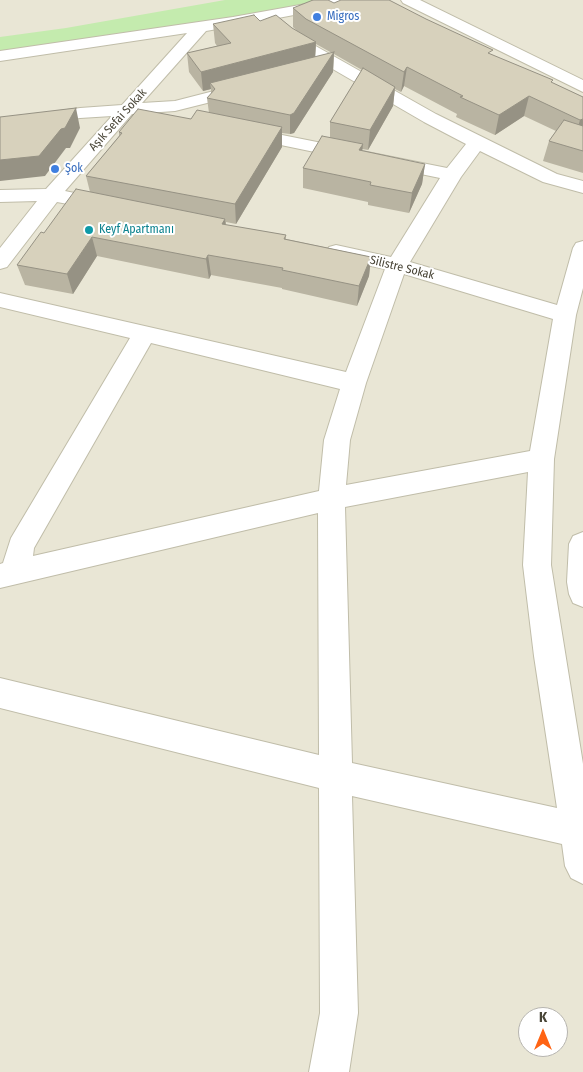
<!DOCTYPE html>
<meta charset="utf-8">
<style>
body{margin:0}
#map{position:relative;width:583px;height:1072px;overflow:hidden;background:#f4f3e7;font-family:"Fira Sans Condensed",sans-serif}
canvas{display:block}
.north{position:absolute;left:518px;top:1007px;width:50px;height:50px;box-sizing:border-box;background:#fff;border:1px solid #b6b4af;border-radius:50%;rotate:0deg;font-size:14px;font-weight:700;line-height:20px;text-align:center;color:#484436}
.north::after{content:'';display:block;margin:auto;width:18px;height:22px;background:#ff6414;clip-path:polygon(50% 0,100% 100%,50% 72%,0 100%)}
</style>
<div id="map">
<canvas width="583" height="1072"></canvas>
<div class="north">K</div>
</div>
<script>
const g = document.querySelector('canvas').getContext('2d');
g.lineJoin = 'round';
function fill(path, color) {
  g.fillStyle = color;
  g.fill(path, 'evenodd');
}
function shape(rows) {
  const path = new Path2D();
  for (const r of rows) {
    path.moveTo(r[0], r[1]);
    for (let i = 2; i < r.length; i += 2) path.lineTo(r[i], r[i + 1]);
  }
  return path;
}
function trace(path, color, width, dash) {
  g.strokeStyle = color;
  g.lineWidth = width;
  g.lineCap = dash ? 'butt' : 'round';
  g.setLineDash(dash || []);
  g.stroke(path);
}
function label(font, color, halo, rows, align = 'center') {
  g.font = font + ' "Fira Sans Condensed",sans-serif';
  g.lineWidth = 4;
  g.setLineDash([]);
  g.textBaseline = 'middle';
  g.strokeStyle = halo;
  g.fillStyle = color;
  for (const [text, x, y, turn = 0] of rows) {
    g.save();
    g.translate(x, y);
    g.rotate((+turn || 0) * Math.PI / 180);
    g.textAlign = isNaN(turn) ? turn : align;
    if (halo) g.strokeText(text, 0, 0);
    g.fillText(text, 0, 0);
    g.restore();
  }
}
fill(shape([
 [0,0,583,0,583,1072,0,1072],
 [528,1017,558,1017,558,1047,528,1047]
]), '#e9e6d5');
fill(shape([
 [225,0,352,0,0,56,0,37,66,28]
]), '#c4ebae');
const minor = shape([
 [328,0,359,0,357,3,352,4,278,18,305,40,436,114,557,174,583,181,583,193,543,182,480,151,461,177,410,262,557,305,573,248,576,243,583,241,583,288,576,315,554,459,551,565,583,764,583,884,571,878,565,866,562,844,352,796,358,1013,349,1072,309,1072,320,1013,319,788,0,708,0,678,319,755,318,513,0,588,0,564,3,563,11,538,130,338,0,307,0,293,346,372,385,269,329,257,326,252,329,247,336,245,391,257,440,178,247,138,241,137,238,133,241,129,247,128,447,168,466,144,424,122,293,46,263,21,206,31,142,103,175,101,245,83,251,84,253,88,251,92,175,111,132,114,65,191,112,201,115,205,112,209,105,211,57,202,7,267,0,269,0,248,37,201,0,202,0,190,46,189,112,116,80,118,0,130,0,120,80,108,122,105,187,33,0,61,0,51,233,17,328,0],
 [404,274,553,319,530,451,346,485,350,440,366,383,404,274],
 [151,343,340,389,324,440,319,491,33,556,34,548,151,343],
 [528,472,523,565,534,656,557,808,352,763,345,507,528,472],
 [401,0,420,0,583,80,583,92,403,3,401,0],
 [583,532,583,607,573,603,569,594,567,582,569,544,573,536,583,532]
]);
trace(minor, '#c0bda9', 2);
fill(minor, '#fff');
fill(shape([
 [334,3,492,55,583,97,583,173,543,161,549,141,556,131,524,116,495,135,456,117,457,114,404,86,401,92,395,89,393,106,368,150,362,149,362,151,425,164,422,184,409,213,368,205,368,202,303,188,303,168,330,137,330,122,362,70,334,54,333,72,294,133,290,134,282,133,282,147,236,224,226,222,226,225,286,235,286,239,371,257,369,276,357,306,282,289,282,288,211,275,209,279,97,256,73,294,25,285,17,265,44,233,90,192,86,176,119,136,119,132,191,119,209,113,207,98,211,94,211,89,203,91,189,72,187,53,217,46,215,43,213,24,260,21,292,28,297,31,293,27,293,8],
 [316,44,332,53,315,57]
]), '#b9b4a2');
fill(shape([
 [316,42,315,61,210,83,211,89,203,91,201,72],
 [334,52,333,72,294,133,290,134,290,115],
 [407,67,404,86,401,92,404,72],
 [395,87,393,106,368,150,370,130],
 [529,96,524,116,495,135,499,115],
 [76,108,80,128,70,148,66,148,45,176,0,181,0,160],
 [583,119,583,134,574,140,580,120],
 [282,127,282,147,236,224,235,204],
 [363,144,361,164,359,150],
 [425,164,422,184,409,213,412,193],
 [225,219,227,239,222,224],
 [92,237,97,256,73,294,67,274],
 [208,255,211,275,209,279,206,259],
 [371,257,369,276,357,306,359,286]
]), '#969284');
const building = shape([
 [313,0,328,0,334,3,341,0,389,0,426,19,493,50,488,53,553,80,551,82,583,97,583,119,580,120,529,96,499,115,460,97,463,96,407,67,404,72,306,19,293,8,313,0],
 [254,15,260,21,276,15,292,28,316,42,201,72,187,53,231,43,213,24,254,15],
 [334,52,294,113,290,115,207,98,215,89,210,83,334,52],
 [363,68,395,87,370,130,330,122,363,68],
 [76,108,65,128,61,129,39,156,0,160,0,117,76,108],
 [138,109,191,119,197,110,282,127,235,204,86,176,122,133,119,132,138,109],
 [564,120,583,126,583,151,549,141,564,120],
 [322,136,363,144,359,150,425,164,412,193,370,185,371,182,303,168,322,136],
 [76,189,225,219,222,224,286,235,284,239,371,257,359,286,282,270,283,268,208,255,206,259,92,237,67,274,17,265,41,232,44,233,76,189]
]);
fill(building, '#d7d1bc');
trace(building, '#969284', 1);
for (const [x, y, r, color] of [
 [317,17,5,"#3f7fe0"],
 [55,169,5,"#3f7fe0"],
 [89,230,5,"#0f9aa8"]
]) {
  const dot = new Path2D();
  dot.arc(x, y, r, 0, 2 * Math.PI);
  g.fillStyle = color;
  g.fill(dot);
  trace(dot, '#fff', 2);
}
label('12px', '#366cbe', '#fff', [
 ["Migros",327,17],
 ["Şok",65,169]
], 'left');
label('12px', '#484436', '#fff', [
 ["Aşık Sefai Sokak",118,120,-48],
 ["Silistre Sokak",402,268,14]
]);
label('12px', '#0d838f', '#fff', [
 ["Keyf Apartmanı",99,230]
], 'left');
</script>
